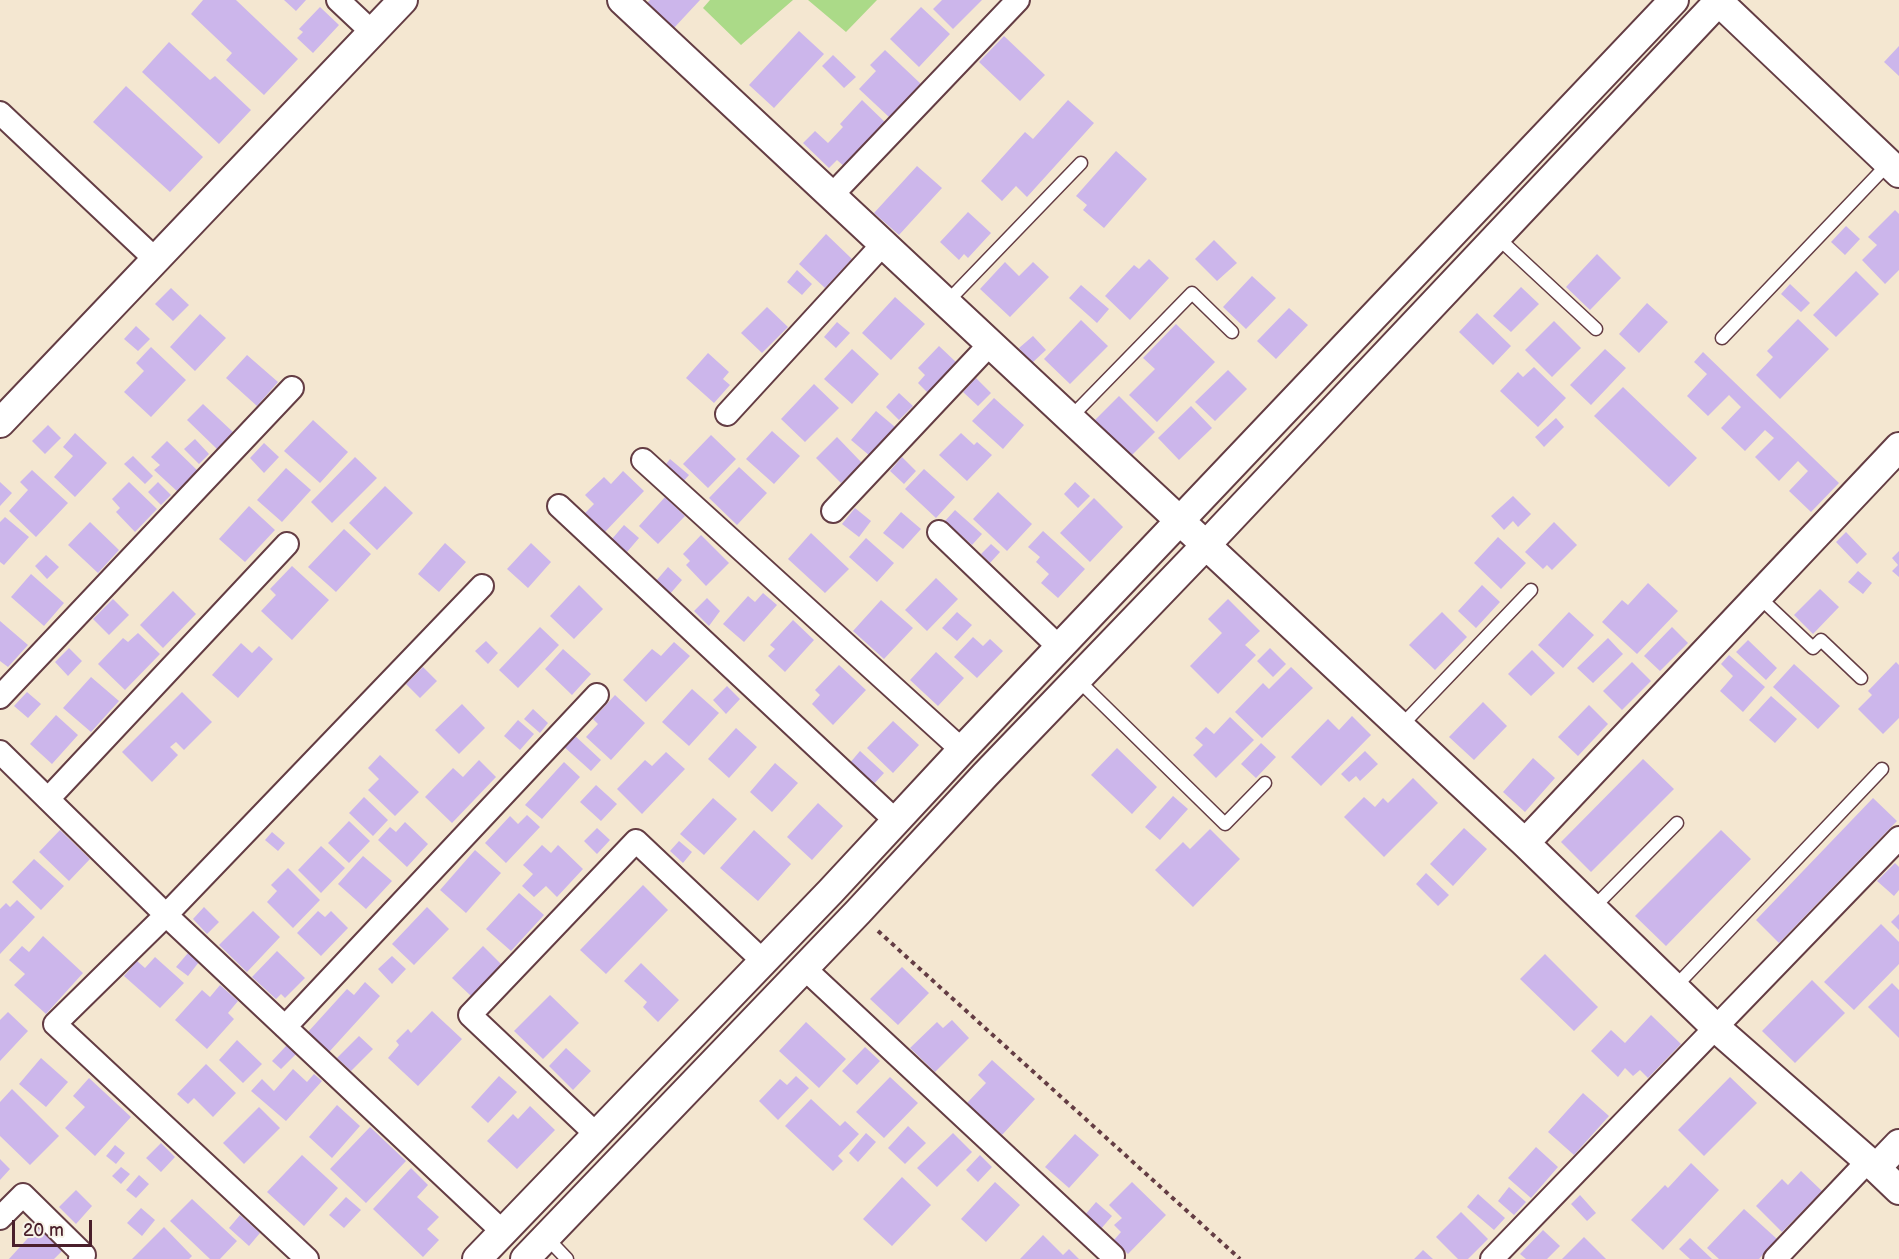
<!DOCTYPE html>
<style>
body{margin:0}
#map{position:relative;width:1899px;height:1259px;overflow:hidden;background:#f4e7d1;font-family:"Balsamiq Sans",sans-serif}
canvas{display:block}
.scale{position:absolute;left:12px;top:1220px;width:80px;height:27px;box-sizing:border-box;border:3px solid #4a1f2b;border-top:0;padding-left:8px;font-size:18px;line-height:21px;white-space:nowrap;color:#4a1f2b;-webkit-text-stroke:4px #f7f3e8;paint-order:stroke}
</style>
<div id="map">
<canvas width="1899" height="1259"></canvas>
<div class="scale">20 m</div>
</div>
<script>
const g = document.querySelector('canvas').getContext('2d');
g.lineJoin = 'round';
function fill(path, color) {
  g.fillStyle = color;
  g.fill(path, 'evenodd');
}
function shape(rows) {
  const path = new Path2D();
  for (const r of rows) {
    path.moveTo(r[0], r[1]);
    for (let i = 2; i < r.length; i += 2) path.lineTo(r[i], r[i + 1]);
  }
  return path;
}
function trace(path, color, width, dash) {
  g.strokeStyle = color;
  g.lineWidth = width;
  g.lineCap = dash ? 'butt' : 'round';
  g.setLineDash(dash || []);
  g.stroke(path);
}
fill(shape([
 [710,0,793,0,741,45,703,8],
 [808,0,877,0,846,32]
]), '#abda88');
fill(shape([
 [203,0,236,0,298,59,264,95,226,60,232,53,191,14],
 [284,0,306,0,296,11],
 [650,0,700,0,673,29,646,4],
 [942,0,982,0,953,29,933,9],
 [320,7,339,25,313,53,297,38,303,32,299,29],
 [921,7,950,34,919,67,890,39],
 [799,31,824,54,774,108,749,85],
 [1004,36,1045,75,1020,101,979,62],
 [169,42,210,80,215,76,251,110,219,144,142,72],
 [1899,46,1899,76,1884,62],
 [885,50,921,84,889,117,859,89,876,71,870,65],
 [833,55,856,77,844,88,822,66],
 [126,86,203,157,170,192,93,122],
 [862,100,888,125,846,168,837,160,829,168,803,143,815,131,828,143,843,127,840,124],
 [1068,100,1094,123,1027,197,1016,186,1002,201,981,181,1025,132,1033,139],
 [1116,151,1147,179,1104,228,1083,210,1087,205,1076,196],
 [917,166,942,188,899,235,874,213],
 [1895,210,1899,214,1899,270,1885,284,1862,260,1877,245,1868,237],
 [968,212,991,233,968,258,964,254,959,260,940,242],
 [1846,226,1860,239,1845,255,1831,242],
 [826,234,852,259,825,288,799,264],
 [1214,240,1237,263,1217,281,1195,259],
 [1597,254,1621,278,1590,310,1566,287],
 [1149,259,1169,278,1130,320,1105,296,1134,265,1139,269],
 [1005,262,1019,276,1033,262,1049,277,1010,317,980,289],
 [797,270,812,284,802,295,787,282],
 [1856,271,1879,294,1836,337,1813,315],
 [1252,276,1276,298,1246,329,1223,307],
 [1790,284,1810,303,1801,312,1781,294],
 [1081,285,1109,309,1097,323,1069,298],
 [1521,287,1539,304,1511,332,1493,316],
 [171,288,189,305,173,321,155,304],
 [895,297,925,324,891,360,862,333],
 [1647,303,1668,322,1639,353,1619,334],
 [767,307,788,327,762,353,741,333],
 [1289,308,1308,325,1276,359,1257,341],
 [1477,313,1511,346,1493,365,1459,332],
 [200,314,226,338,195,371,170,347],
 [1798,319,1829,349,1780,399,1756,375,1773,357,1767,351],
 [1081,320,1108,346,1070,384,1044,359],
 [1554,321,1581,348,1552,377,1525,350],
 [837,322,850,333,836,348,824,337],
 [1176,324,1215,362,1157,422,1129,395,1155,369,1143,358],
 [136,326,150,339,138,351,124,339],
 [1033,336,1046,350,1032,363,1019,348],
 [939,346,957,363,928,393,918,383,925,375,918,368],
 [151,347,186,380,151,417,124,392,144,371,136,363],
 [852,349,879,374,852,404,824,379],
 [1605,349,1626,368,1591,405,1570,385],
 [1703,352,1839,483,1811,512,1789,491,1808,471,1798,461,1779,481,1755,457,1774,438,1765,430,1745,451,1721,428,1741,407,1729,395,1708,416,1687,396,1707,374,1694,362],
 [708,353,729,372,723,379,730,385,714,403,686,378],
 [247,355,278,382,257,406,226,378],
 [1534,367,1566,398,1538,427,1500,391,1518,372,1523,377],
 [1228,370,1247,389,1215,421,1195,402],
 [976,378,991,393,978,406,963,392],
 [814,384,839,408,805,442,781,419],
 [1623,387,1697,458,1669,487,1594,416],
 [899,393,913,406,899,420,886,407],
 [1119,396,1155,432,1129,458,1093,422],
 [994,398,1024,425,1003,449,972,421],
 [203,404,233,432,217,449,187,420],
 [1191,406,1212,428,1179,460,1158,438],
 [876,411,895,427,870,456,851,440],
 [1556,418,1564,427,1544,447,1535,437],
 [313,420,348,452,320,483,284,451],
 [48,425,61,438,45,454,32,441],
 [772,431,800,456,774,484,746,459],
 [75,433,107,463,75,497,54,477,73,456,63,447],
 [961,433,974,445,977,442,992,455,967,481,939,455],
 [711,435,736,459,708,488,683,464],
 [837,437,862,463,841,483,816,458],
 [195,439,209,454,199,464,184,449],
 [167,441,198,471,178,492,154,470,160,465,151,457],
 [264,443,279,457,264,473,250,458],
 [133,456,153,476,145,484,124,464],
 [355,457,377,478,332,523,311,502],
 [902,457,916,471,904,484,890,471],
 [670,459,689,475,681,484,663,468],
 [739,467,767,493,737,525,709,498],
 [286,468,311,490,282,522,257,500],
 [924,469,955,497,936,518,905,489],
 [32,470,68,503,36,537,9,511,28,490,20,482],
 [623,471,644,491,604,533,584,514,594,504,585,495,604,477,611,484],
 [0,482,12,493,0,506],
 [129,482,157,509,135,532,116,512,120,508,112,499],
 [158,482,171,495,161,505,148,492],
 [1075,482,1090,496,1078,508,1064,494],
 [385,486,413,513,377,550,349,523],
 [998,492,1032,524,1007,551,973,519],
 [1513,496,1531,514,1518,527,1513,521,1504,530,1491,516],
 [665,497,685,516,658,544,639,526],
 [1094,498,1123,527,1090,562,1060,533],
 [249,506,275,530,245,562,219,539],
 [855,508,871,521,859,537,842,524],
 [955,510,982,534,972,545,945,521],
 [901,512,921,529,903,549,883,533],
 [5,517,29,537,4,565,0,562,0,522],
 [90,522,119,550,98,573,68,545],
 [1554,522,1577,545,1552,570,1547,565,1543,569,1525,552],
 [624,525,639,538,627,552,612,539],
 [344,529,371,554,336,592,308,567],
 [1043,531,1085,569,1058,598,1041,583,1049,574,1036,562,1040,557,1028,547],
 [1846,532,1867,554,1857,564,1836,542],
 [811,533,849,569,825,593,788,559],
 [701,535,729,563,706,586,686,565,690,561,683,554],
 [1498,537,1526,563,1501,589,1474,563],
 [866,538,894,563,877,582,849,557],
 [445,543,466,562,439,592,418,574],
 [531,543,551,562,528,588,507,569],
 [991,544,1000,552,990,563,981,554],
 [1899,551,1899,577,1892,571,1898,565,1892,558],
 [46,555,59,567,47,579,35,566],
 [292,566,329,600,292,640,261,611,276,595,270,589],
 [668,567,682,580,670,594,656,581],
 [1858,571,1872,583,1863,594,1848,582],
 [31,574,64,603,44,626,11,597],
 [936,578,958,599,927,631,905,610],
 [1648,583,1678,611,1637,654,1602,622,1622,600,1628,605],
 [579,585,603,609,574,639,550,616],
 [1482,585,1500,602,1476,628,1458,611],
 [1820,589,1839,607,1813,634,1794,615],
 [173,591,196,614,163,648,140,625],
 [763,593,777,605,744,642,723,624,748,596,755,602],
 [707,598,720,611,709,626,694,611],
 [113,599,129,615,109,635,93,619],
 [1228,599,1260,631,1245,645,1256,655,1218,694,1190,666,1222,633,1208,619],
 [881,600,913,628,884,659,853,631],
 [957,612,972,625,957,641,942,628],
 [1442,612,1467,637,1435,670,1409,645],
 [1569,612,1594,635,1563,668,1538,645],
 [793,620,814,640,785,672,768,656,775,649,770,645],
 [0,621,28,645,8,667,0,661],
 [540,627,559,645,518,688,499,670],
 [1672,627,1688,643,1660,671,1644,656],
 [138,633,160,654,125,690,98,664,123,638,128,642],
 [973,637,983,646,990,639,1003,651,977,678,954,657],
 [1608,638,1623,654,1593,683,1577,668],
 [1748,640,1777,668,1766,680,1736,652],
 [486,641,498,653,488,664,475,651],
 [674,642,690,656,646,702,623,680,652,649,661,656],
 [241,643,252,653,259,646,273,659,238,698,212,675],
 [69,648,82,661,68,676,55,662],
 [1270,648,1286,664,1273,677,1257,661],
 [563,649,591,674,572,695,545,669],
 [1532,650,1555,673,1531,696,1508,674],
 [936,652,964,678,938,706,910,680],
 [1729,655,1765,687,1743,712,1720,691,1733,676,1721,664],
 [1632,662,1651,681,1622,710,1603,691],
 [1896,662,1899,665,1899,718,1883,734,1858,709,1872,695,1868,691],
 [1794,664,1840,706,1818,729,1773,687],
 [839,665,866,690,833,725,812,704,820,695,815,690],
 [423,667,437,681,420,698,406,684],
 [1291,667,1313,688,1262,738,1235,712,1263,683,1269,689],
 [91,677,119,701,91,732,63,708],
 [727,686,740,699,726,714,713,700],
 [692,689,719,713,689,746,662,722],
 [27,692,41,704,28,718,14,706],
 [182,692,212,722,184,750,176,742,170,747,178,755,152,782,122,752],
 [615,695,645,723,611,760,586,737,598,724,593,719],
 [1771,696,1797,719,1775,743,1749,720],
 [1483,702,1507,726,1474,760,1449,737],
 [462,704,485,728,459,754,435,730],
 [1589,705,1608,724,1578,756,1558,737],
 [533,709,548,723,540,733,524,719],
 [56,715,78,735,52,764,30,744],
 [1352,716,1371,735,1321,786,1291,757,1328,719,1339,730],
 [1230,717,1254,740,1216,778,1193,755,1203,745,1195,738,1206,727,1214,734],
 [518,720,534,734,520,750,504,736],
 [893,721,919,745,893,773,867,748],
 [736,728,757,747,729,778,708,759],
 [572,733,601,760,591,771,562,745],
 [1261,743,1276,757,1256,778,1241,764],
 [1117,748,1157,787,1132,814,1091,775],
 [860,751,884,773,873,785,849,764],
 [1365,751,1378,764,1360,781,1356,776,1349,782,1341,774],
 [666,752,685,769,642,814,617,789,645,760,652,766],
 [380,755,419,792,395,816,368,790,379,779,368,768],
 [1533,758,1555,778,1525,812,1503,792],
 [1643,759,1674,789,1591,872,1561,842],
 [479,760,496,777,452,823,425,797,453,768,463,777],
 [564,762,580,777,542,819,525,805],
 [775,763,798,783,772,812,750,792],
 [1413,778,1438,803,1384,857,1344,817,1364,797,1375,807,1383,798,1388,803],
 [596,785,617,804,601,821,580,802],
 [1173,796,1188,809,1160,840,1145,827],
 [364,797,388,820,373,836,349,813],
 [713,798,737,819,704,855,680,834],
 [1873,798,1897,821,1779,943,1756,920],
 [818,803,843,826,812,860,787,837],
 [527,815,540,827,506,863,485,843,510,816,518,824],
 [349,821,370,841,349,863,328,843],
 [405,822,428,844,407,867,378,840,390,827,396,832],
 [597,828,610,840,597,854,584,841],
 [1464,828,1487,849,1453,886,1430,864],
 [1210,829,1240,859,1193,907,1155,870,1183,842,1190,849],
 [60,830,90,859,69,881,39,852],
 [754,830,791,864,758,901,720,868],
 [1721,830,1751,859,1666,946,1635,916],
 [272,832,285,843,278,851,265,840],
 [679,841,692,852,683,863,670,851],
 [542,845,551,853,558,845,583,869,557,897,546,886,534,897,522,886,533,874,523,865],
 [321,846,345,868,321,893,298,870],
 [475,850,501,873,466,913,440,890],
 [363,856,392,881,366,909,338,884],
 [34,859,64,886,41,910,12,882],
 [1895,863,1899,867,1899,890,1894,896,1877,881],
 [288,868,320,900,293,928,267,902,277,891,271,885],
 [1426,873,1449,895,1438,906,1416,884],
 [643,885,668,910,606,974,580,950],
 [519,893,544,915,511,951,486,929],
 [17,900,35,917,0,954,0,909,6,903,10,907],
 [204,907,219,922,207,934,193,919],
 [427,907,449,929,414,965,392,944],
 [253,911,280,937,247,972,219,945],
 [318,911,325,917,331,911,348,928,321,956,297,933],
 [1899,914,1899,930,1891,922],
 [1881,924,1899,942,1899,964,1854,1010,1824,982],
 [43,936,83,973,46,1014,14,985,25,974,9,960,22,946,29,952],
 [483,946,502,965,471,996,452,978],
 [277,951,305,978,285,998,281,994,276,999,252,977],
 [188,953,199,962,188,976,176,967],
 [1545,954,1598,1007,1574,1031,1520,979],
 [392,956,406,969,392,984,378,969],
 [155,957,184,983,160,1008,124,976,137,961,145,968],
 [641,963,679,1000,658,1022,643,1007,647,1002,624,981],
 [902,967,929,993,898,1025,870,999],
 [1812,980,1845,1013,1795,1063,1762,1031],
 [365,982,380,996,329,1052,308,1032,347,989,354,995],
 [1892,983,1899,990,1899,1038,1868,1007],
 [220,985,238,1001,228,1013,234,1019,207,1049,175,1020,202,990,210,997],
 [550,995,579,1023,543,1059,514,1031],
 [432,1011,462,1039,418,1086,388,1058,399,1045,396,1041,408,1029,411,1033],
 [8,1012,28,1031,0,1061,0,1020],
 [1651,1015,1681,1044,1648,1078,1640,1070,1633,1076,1625,1068,1618,1077,1591,1051,1611,1030,1625,1043],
 [952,1020,969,1038,935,1072,910,1048,937,1022,943,1028],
 [806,1022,846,1059,819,1088,779,1051],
 [359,1036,373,1049,351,1071,337,1058],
 [237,1040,262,1064,243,1083,219,1060],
 [287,1045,296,1054,281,1069,272,1061],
 [865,1047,880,1061,857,1085,842,1071],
 [566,1048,591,1071,573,1090,549,1066],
 [41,1058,68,1082,46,1107,19,1084],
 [992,1060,1035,1099,1002,1135,967,1103,986,1083,978,1075],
 [206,1064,236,1093,213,1117,194,1098,188,1104,177,1094],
 [293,1069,307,1082,314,1074,322,1081,286,1121,251,1091,262,1079,274,1091],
 [499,1076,517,1092,488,1123,471,1107],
 [796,1076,809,1088,778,1120,759,1101,780,1079,787,1085],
 [890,1077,918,1103,884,1138,856,1112],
 [1730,1077,1757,1103,1704,1156,1678,1130],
 [89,1078,131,1117,95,1156,65,1128,85,1107,73,1096],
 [12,1089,59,1136,30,1165,0,1136,0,1102],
 [1583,1093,1609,1116,1574,1155,1548,1132],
 [811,1099,840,1126,845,1121,859,1134,838,1156,843,1161,833,1171,785,1126],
 [337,1105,360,1126,332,1158,309,1137],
 [530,1106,555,1130,517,1169,487,1141,513,1114,518,1119],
 [259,1107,280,1128,244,1164,223,1143],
 [908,1126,926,1143,905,1164,888,1148],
 [370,1127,406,1161,366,1203,330,1169],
 [866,1133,876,1142,858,1162,849,1153],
 [953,1133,972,1152,937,1187,917,1168],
 [1075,1134,1099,1155,1069,1188,1045,1167],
 [161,1143,175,1157,161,1172,146,1158],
 [115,1145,125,1153,116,1164,106,1156],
 [1536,1147,1558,1167,1531,1198,1508,1178],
 [302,1155,338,1188,304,1226,267,1192],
 [980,1155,992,1167,978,1182,966,1170],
 [0,1159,10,1169,0,1180],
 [1691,1163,1719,1190,1663,1250,1631,1220,1665,1185,1668,1188],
 [121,1167,130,1174,121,1184,112,1176],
 [411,1168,428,1185,417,1197,439,1217,427,1229,439,1240,423,1257,373,1209],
 [1801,1171,1822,1191,1782,1232,1756,1206,1782,1179,1788,1185],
 [139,1175,149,1184,136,1198,126,1190],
 [902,1177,931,1205,892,1246,863,1219],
 [995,1182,1020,1205,986,1242,961,1219],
 [1132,1182,1166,1215,1128,1254,1114,1240,1121,1232,1114,1225,1122,1218,1109,1205],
 [1509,1187,1526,1202,1514,1215,1498,1201],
 [76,1190,92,1206,76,1224,59,1207],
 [1478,1194,1505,1218,1494,1230,1467,1207],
 [1580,1195,1596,1213,1587,1221,1571,1204],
 [346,1197,361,1210,344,1228,329,1215],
 [192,1199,237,1241,220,1259,210,1259,170,1221],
 [1096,1202,1112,1216,1100,1230,1084,1216],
 [141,1208,155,1220,142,1236,127,1223],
 [1744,1209,1777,1239,1759,1259,1719,1259,1707,1248],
 [1461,1212,1488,1239,1468,1259,1458,1259,1436,1237],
 [240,1215,260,1233,249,1246,229,1228],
 [38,1227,63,1250,54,1259,9,1259],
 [164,1227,192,1256,189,1259,132,1259],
 [1543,1230,1560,1246,1547,1259,1526,1259,1520,1254],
 [1043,1235,1063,1255,1069,1249,1079,1259,1020,1259],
 [1584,1237,1606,1259,1562,1259],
 [1690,1238,1712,1259,1690,1259,1679,1249],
 [1423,1250,1433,1259,1414,1259]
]), '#ccb6eb');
const service = shape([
 [1497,237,1596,329],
 [947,302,1081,163],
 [1722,338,1889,163],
 [1070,418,1192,293,1232,332],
 [1758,596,1813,648,1821,640,1861,678],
 [1077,679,1225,824,1265,783],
 [1400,727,1531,590],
 [1592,909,1677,823],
 [1674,988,1882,769],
 [546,1237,567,1259]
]);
const minor = shape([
 [338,0,372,32],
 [0,113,155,259],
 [832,195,1018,0],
 [727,414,884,243],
 [643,460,962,750],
 [559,506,896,821],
 [833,511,991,343],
 [939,532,1060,648],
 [0,697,292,388],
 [0,752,166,915,503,1232],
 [48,799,287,544],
 [804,968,1113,1256],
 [285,1027,597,695],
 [597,1135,470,1015,636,841,763,961],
 [0,1218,23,1195,84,1255,80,1259],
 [307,1259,55,1024,166,915,482,586],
 [1492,1259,1899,838],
 [1775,1259,1868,1161]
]);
const tertiary = shape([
 [622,0,1525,843,1715,1027,1876,1168,1899,1190],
 [1717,0,1899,173],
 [0,423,403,0],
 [1525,843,1899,447],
 [1876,1168,1899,1144],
 [477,1259,831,891,962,750,1674,0],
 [525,1259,858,912,985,775,1206,545,1720,0]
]);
trace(service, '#643d44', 15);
trace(minor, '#643d44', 26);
trace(tertiary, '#643d44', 32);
trace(shape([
 [878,931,1240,1259]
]), '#643d44', 4, [4.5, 4.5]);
trace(service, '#fff', 12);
trace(minor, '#fff', 22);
trace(tertiary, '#fff', 28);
</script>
